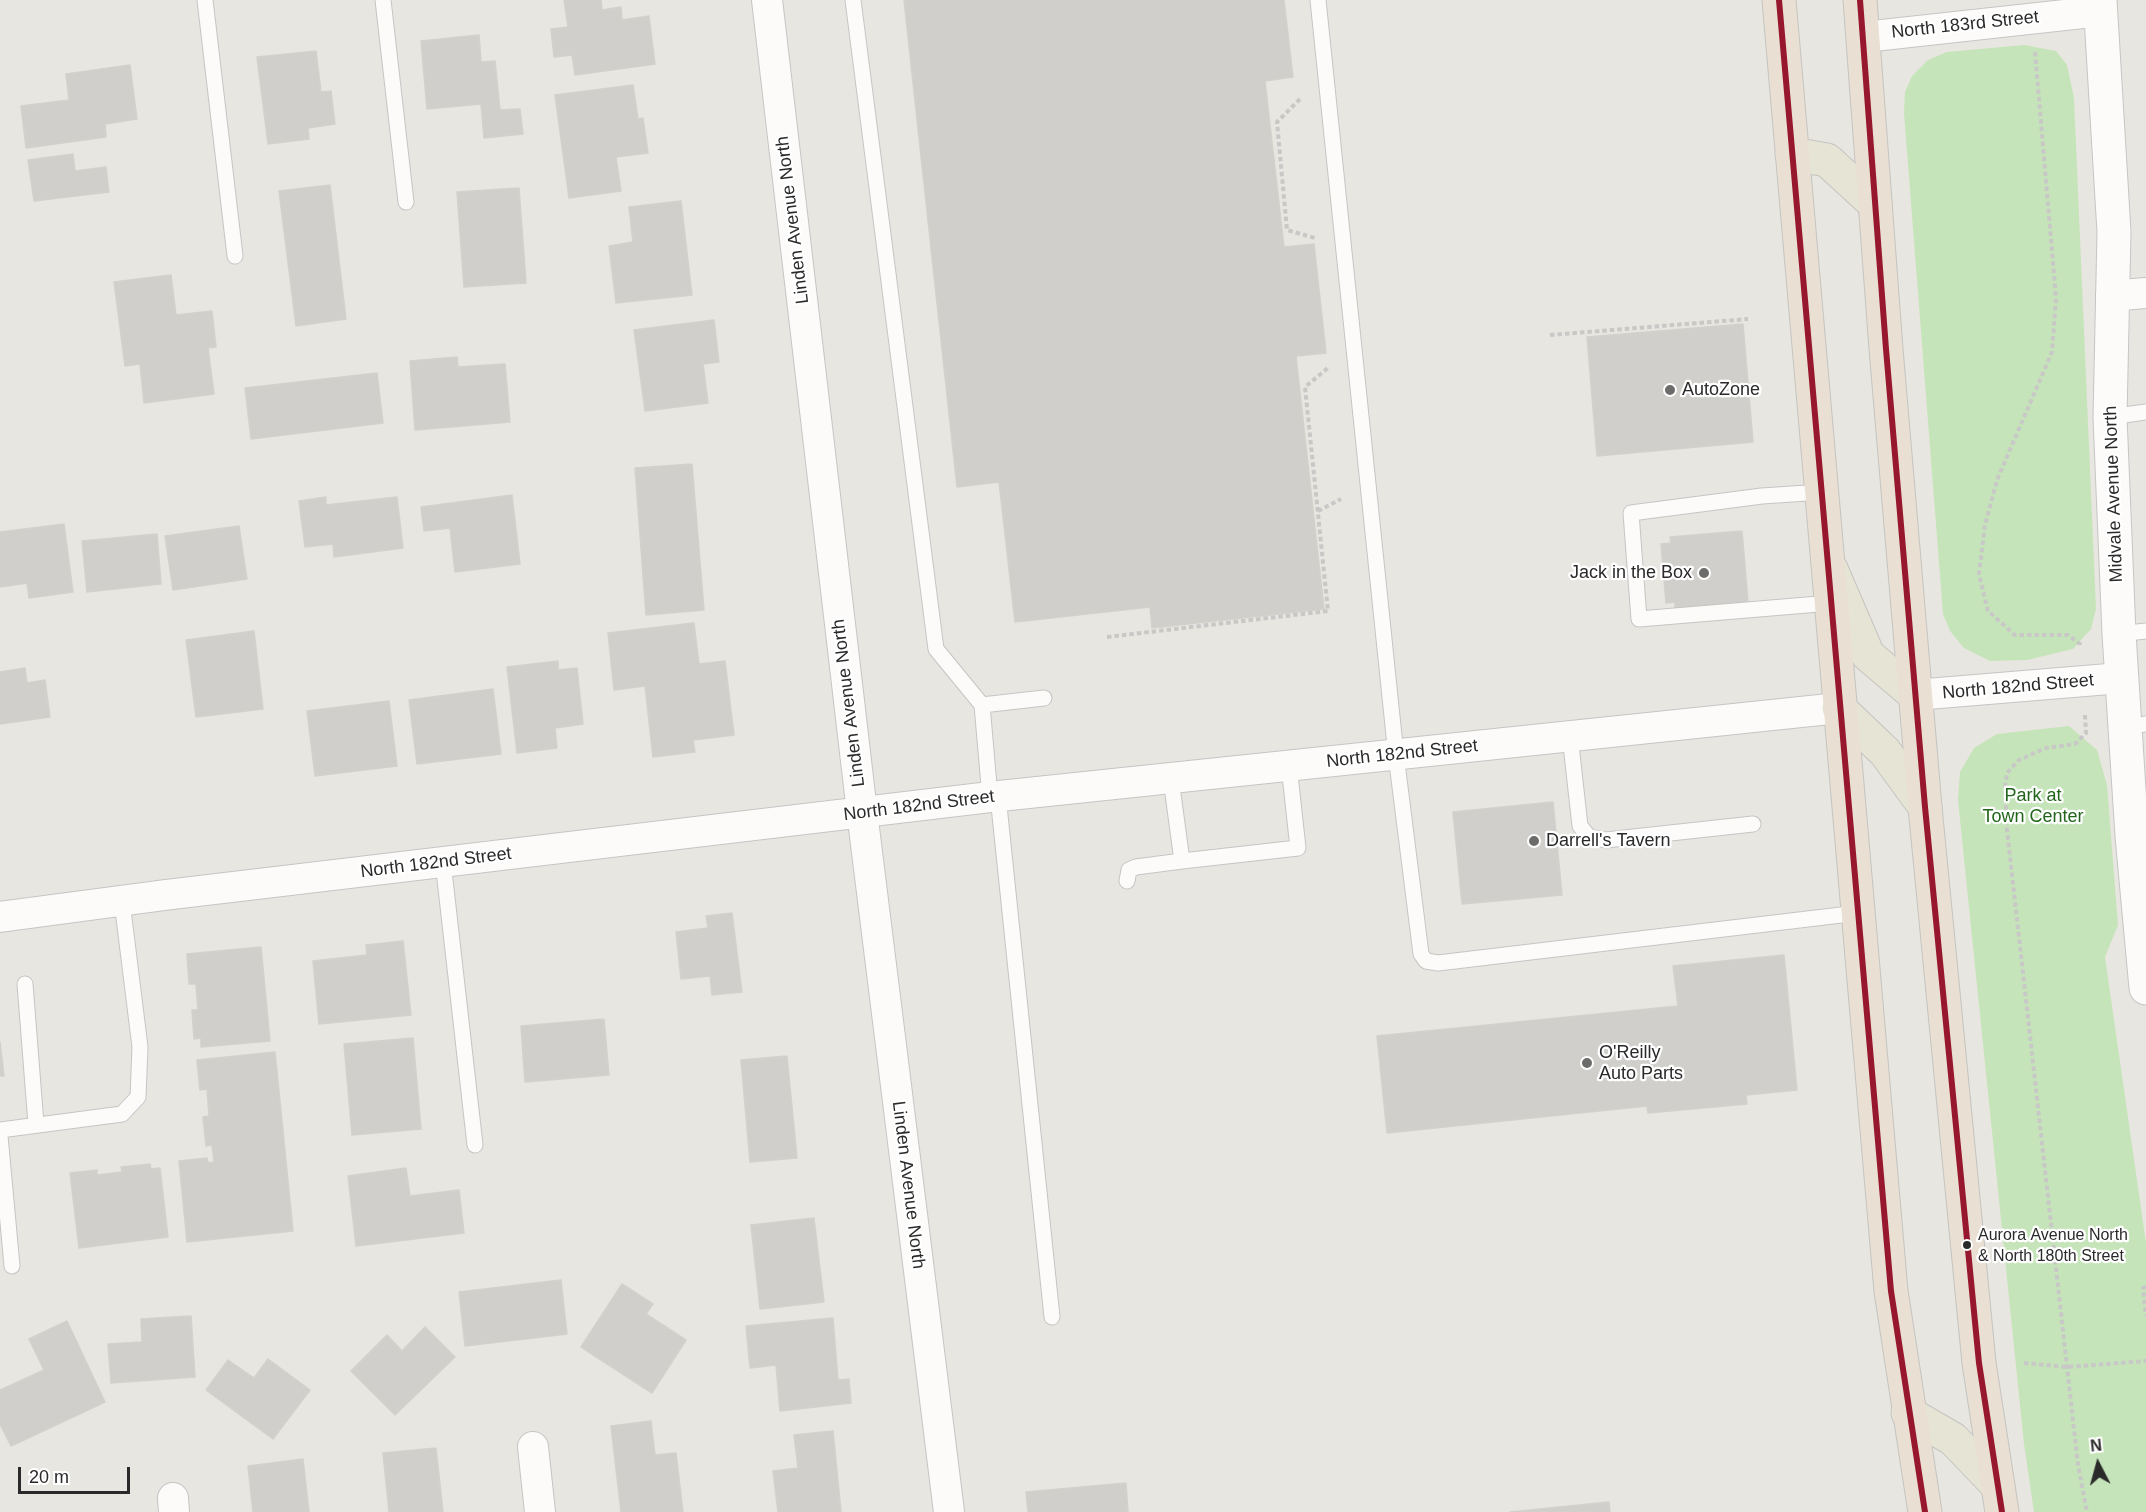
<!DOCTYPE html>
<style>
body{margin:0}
#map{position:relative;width:2146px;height:1512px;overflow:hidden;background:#e8e6e0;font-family:Helvetica,sans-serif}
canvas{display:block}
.north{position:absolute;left:2068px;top:1434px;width:60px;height:60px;-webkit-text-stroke:4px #fff;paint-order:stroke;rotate:354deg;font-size:16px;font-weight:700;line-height:24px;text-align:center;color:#2a2a2a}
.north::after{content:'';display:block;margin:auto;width:21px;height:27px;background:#2a2a2a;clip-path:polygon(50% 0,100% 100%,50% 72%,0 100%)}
.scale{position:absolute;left:18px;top:1467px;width:112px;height:27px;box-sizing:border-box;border:3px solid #2a2a2a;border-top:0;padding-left:8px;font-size:18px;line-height:21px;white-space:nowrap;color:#2a2a2a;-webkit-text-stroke:4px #fff;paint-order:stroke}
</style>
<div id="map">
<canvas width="2146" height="1512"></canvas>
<div class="north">N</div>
<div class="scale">20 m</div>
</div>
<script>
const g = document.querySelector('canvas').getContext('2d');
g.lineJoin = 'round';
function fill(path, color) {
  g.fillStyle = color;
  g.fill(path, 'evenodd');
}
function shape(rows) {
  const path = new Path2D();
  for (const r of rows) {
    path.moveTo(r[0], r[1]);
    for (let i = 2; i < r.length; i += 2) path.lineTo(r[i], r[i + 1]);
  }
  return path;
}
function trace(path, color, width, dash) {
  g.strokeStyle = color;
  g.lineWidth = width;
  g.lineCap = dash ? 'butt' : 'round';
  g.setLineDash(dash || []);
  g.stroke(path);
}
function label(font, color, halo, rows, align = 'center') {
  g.font = font + ' Helvetica,sans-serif';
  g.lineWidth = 4.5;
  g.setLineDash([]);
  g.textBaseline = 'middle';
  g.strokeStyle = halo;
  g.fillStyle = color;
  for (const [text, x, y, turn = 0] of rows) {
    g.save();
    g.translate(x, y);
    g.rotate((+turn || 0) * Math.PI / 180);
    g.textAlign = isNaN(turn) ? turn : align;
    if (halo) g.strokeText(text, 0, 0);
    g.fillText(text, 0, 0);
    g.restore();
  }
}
fill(shape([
 [2024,45,2056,51,2067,65,2074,98,2096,609,2091,629,2073,649,2027,660,1990,661,1964,648,1950,631,1943,614,1904,113,1905,92,1912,76,1928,60,1947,52],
 [2069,726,2097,750,2107,785,2118,925,2105,957,2146,1243,2146,1512,2034,1512,2024,1444,1958,800,1960,772,1974,748,1997,734]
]), '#c6e4b9');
const building = shape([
 [564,0,601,0,602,10,621,7,622,20,649,16,655,64,575,75,572,55,554,57,551,29,568,27,564,0],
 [904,0,1284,0,1293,77,1265,81,1284,247,1314,244,1326,353,1296,356,1324,609,1152,628,1150,607,1015,622,999,482,957,487,904,0],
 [479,35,481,62,495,61,500,110,520,109,523,134,484,138,481,104,427,109,421,41,479,35],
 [316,51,321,92,331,91,335,124,308,128,309,139,268,144,257,57,316,51],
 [130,65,137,119,105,124,106,137,26,148,21,106,69,100,66,74,130,65],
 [633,85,638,119,643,118,648,153,616,157,621,191,569,198,555,95,633,85],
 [73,154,75,171,106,167,109,192,34,201,28,160,73,154],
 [330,185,346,319,296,326,279,191,330,185],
 [519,188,526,283,464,287,457,192,519,188],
 [681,201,692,295,616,303,609,246,633,242,629,207,681,201],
 [171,275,176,315,212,311,216,347,208,348,214,394,144,403,140,364,125,366,114,282,171,275],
 [714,320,719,362,703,364,708,403,645,411,634,330,714,320],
 [1743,324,1753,442,1597,456,1587,337,1743,324],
 [457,357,458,367,505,364,510,422,415,430,410,361,457,357],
 [377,373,383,423,251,439,245,388,377,373],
 [692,464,704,610,646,615,635,468,692,464],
 [512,495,520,564,455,572,450,528,424,531,421,507,512,495],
 [326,497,326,505,397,497,403,548,334,557,333,544,305,547,299,501,326,497],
 [64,524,73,592,29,598,27,583,0,587,0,532,64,524],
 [239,526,247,579,173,590,165,536,239,526],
 [1742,531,1748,602,1675,609,1675,602,1666,603,1661,544,1671,543,1670,537,1742,531],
 [157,534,161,584,87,592,82,541,157,534],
 [694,623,699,664,725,661,734,735,693,740,695,752,653,757,645,686,614,690,608,633,694,623],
 [254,631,263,709,196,717,186,640,254,631],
 [558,661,558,670,577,668,583,724,555,728,557,748,517,753,507,667,558,661],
 [25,668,27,683,45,680,50,717,0,724,0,672,25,668],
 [493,689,501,754,417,764,409,700,493,689],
 [389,701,397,766,315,776,307,711,389,701],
 [1553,802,1562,895,1462,904,1453,812,1553,802],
 [732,913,742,992,712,995,710,976,681,979,676,932,708,928,706,916,732,913],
 [403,941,411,1015,319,1024,313,961,367,955,366,945,403,941],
 [261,947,270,1041,201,1047,201,1038,194,1039,192,1010,198,1010,196,984,189,984,187,954,261,947],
 [1784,955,1797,1090,1746,1095,1747,1104,1648,1113,1647,1106,1387,1133,1377,1036,1678,1006,1673,966,1784,955],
 [604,1019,609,1075,525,1082,521,1026,604,1019],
 [413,1038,421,1129,352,1135,344,1044,413,1038],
 [0,1042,4,1076,0,1076,0,1042],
 [275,1052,293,1231,187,1242,179,1161,207,1158,208,1163,214,1162,212,1145,206,1146,203,1117,209,1116,207,1089,200,1090,197,1060,275,1052],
 [787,1056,797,1158,750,1162,741,1060,787,1056],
 [150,1164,151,1169,160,1168,168,1237,79,1248,70,1173,97,1170,97,1175,122,1172,121,1167,150,1164],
 [406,1168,410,1196,459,1190,464,1233,356,1246,348,1176,406,1168],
 [814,1218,824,1302,760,1309,751,1225,814,1218],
 [561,1280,567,1334,465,1346,459,1292,561,1280],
 [622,1284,653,1304,646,1314,686,1340,652,1393,581,1347,622,1284],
 [191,1316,195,1377,111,1383,108,1344,142,1342,141,1319,191,1316],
 [833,1318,838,1380,849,1379,851,1403,780,1411,776,1365,750,1368,746,1326,833,1318],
 [67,1321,105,1402,11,1446,0,1424,0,1390,44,1370,29,1339,67,1321],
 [425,1327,455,1357,395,1415,351,1371,387,1335,402,1351,425,1327],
 [268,1359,310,1390,273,1439,206,1390,228,1360,254,1378,268,1359],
 [651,1421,655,1455,676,1453,683,1512,621,1512,611,1426,651,1421],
 [833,1431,841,1512,778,1512,773,1471,798,1468,794,1435,833,1431],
 [436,1448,443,1512,389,1512,383,1453,436,1448],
 [303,1459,309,1512,253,1512,248,1466,303,1459],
 [1126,1483,1128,1512,1028,1512,1026,1492,1126,1483],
 [1609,1502,1610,1512,1510,1512,1609,1502]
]);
fill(building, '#d1cfcb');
trace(building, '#d3d1cc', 1.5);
const lane = shape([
 [205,0,235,256],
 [383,0,406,202],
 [853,0,936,649,982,705,1044,698],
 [1318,0,1396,755,1421,954,1426,961,1438,963,1858,913],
 [2110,417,2146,412],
 [1822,492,1762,496,1631,513,1639,619,1831,603],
 [2119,634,2146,631],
 [982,705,990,797],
 [2124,727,2146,724],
 [1570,736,1580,826,1589,837,1606,840,1753,824],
 [998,796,1052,1317],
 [1182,861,1298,848,1289,766],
 [443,862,475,1145],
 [1127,881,1129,870,1136,867,1182,861,1171,779],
 [25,984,36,1124],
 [0,1130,122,1114,138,1097,140,1047,122,902],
 [0,1136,12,1266]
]);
const street = shape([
 [767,0,862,812,949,1512],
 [1864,37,2101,11],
 [2111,296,2146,293],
 [1915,695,2121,678],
 [0,917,165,895,990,797,1839,708],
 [533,1447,540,1512],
 [173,1498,174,1512]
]);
const secondary = shape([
 [2100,0,2114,232,2110,417,2119,634,2132,836,2146,988]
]);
const primary = shape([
 [1792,154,1827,160,1875,204],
 [1831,569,1868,655,1915,695],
 [1839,708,1885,752,1925,807],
 [1908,1413,1953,1439,1998,1486]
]);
const highway = shape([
 [1779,0,1891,1291,1925,1512],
 [1860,0,1886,349,1925,807,1979,1363,2002,1512]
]);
trace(lane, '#c6c5c5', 17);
trace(street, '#c6c5c5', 32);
trace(secondary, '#c6c5c5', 35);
trace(primary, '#c4c4c1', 35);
trace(highway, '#c4c4c1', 35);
trace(shape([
 [2035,52,2056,298,2052,352,1997,480,1985,525,1979,574,1988,611,2015,635,2068,635,2080,644,2080,648],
 [1300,99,1277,122,1287,230,1315,238],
 [1550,335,1748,319],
 [1318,511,1341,499],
 [1107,637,1328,611,1305,387,1329,367],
 [2085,715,2086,733,2075,744,2046,748,2019,760,2007,773,2005,787,2007,830,2078,1465,2087,1512],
 [2146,1287,2143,1288,2146,1316],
 [2024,1363,2067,1367,2146,1361]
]), '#c8c8c7', 4, [4.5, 3]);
trace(lane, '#fcfbfa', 15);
trace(street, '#fcfbfa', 30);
trace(secondary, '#fcfbfa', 33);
trace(primary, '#e6e4d4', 33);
trace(highway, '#e9dfd3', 33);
trace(shape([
 [1779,0,1891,1291,1925,1512],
 [1860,0,1886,349,1925,807,1979,1363,2002,1512]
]), '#96172e', 6);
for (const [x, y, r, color] of [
 [1670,390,6,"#6c6c6a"],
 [1704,573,6,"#6c6c6a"],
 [1534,841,6,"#6c6c6a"],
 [1587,1063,6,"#6c6c6a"],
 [1967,1245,5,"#2a2a2a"]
]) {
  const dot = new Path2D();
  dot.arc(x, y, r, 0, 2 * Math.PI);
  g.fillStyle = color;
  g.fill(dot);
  trace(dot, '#fff', 2);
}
label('16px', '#2a2a2a', '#fff', [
 ["Aurora Avenue North",1978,1236],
 ["& North 180th Street",1978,1257]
], 'left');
label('18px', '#2a2a2a', '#fff', [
 ["North 183rd Street",1965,25,-6],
 ["Linden Avenue North",793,220,-97],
 ["Midvale Avenue North",2114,494,-92],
 ["North 182nd Street",2018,687,-5],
 ["Linden Avenue North",849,703,-97],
 ["North 182nd Street",1402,754,-6],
 ["North 182nd Street",919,806,-7],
 ["North 182nd Street",436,863,-7],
 ["Linden Avenue North",908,1185,83]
]);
label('18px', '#2a2a2a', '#fff', [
 ["AutoZone",1682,390],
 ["Jack in the Box",1692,573,"right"],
 ["Darrell's Tavern",1546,841],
 ["O'Reilly",1599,1053],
 ["Auto Parts",1599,1074]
], 'left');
label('18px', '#22661b', '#fff', [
 ["Park at",2033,796],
 ["Town Center",2033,817]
]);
</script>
